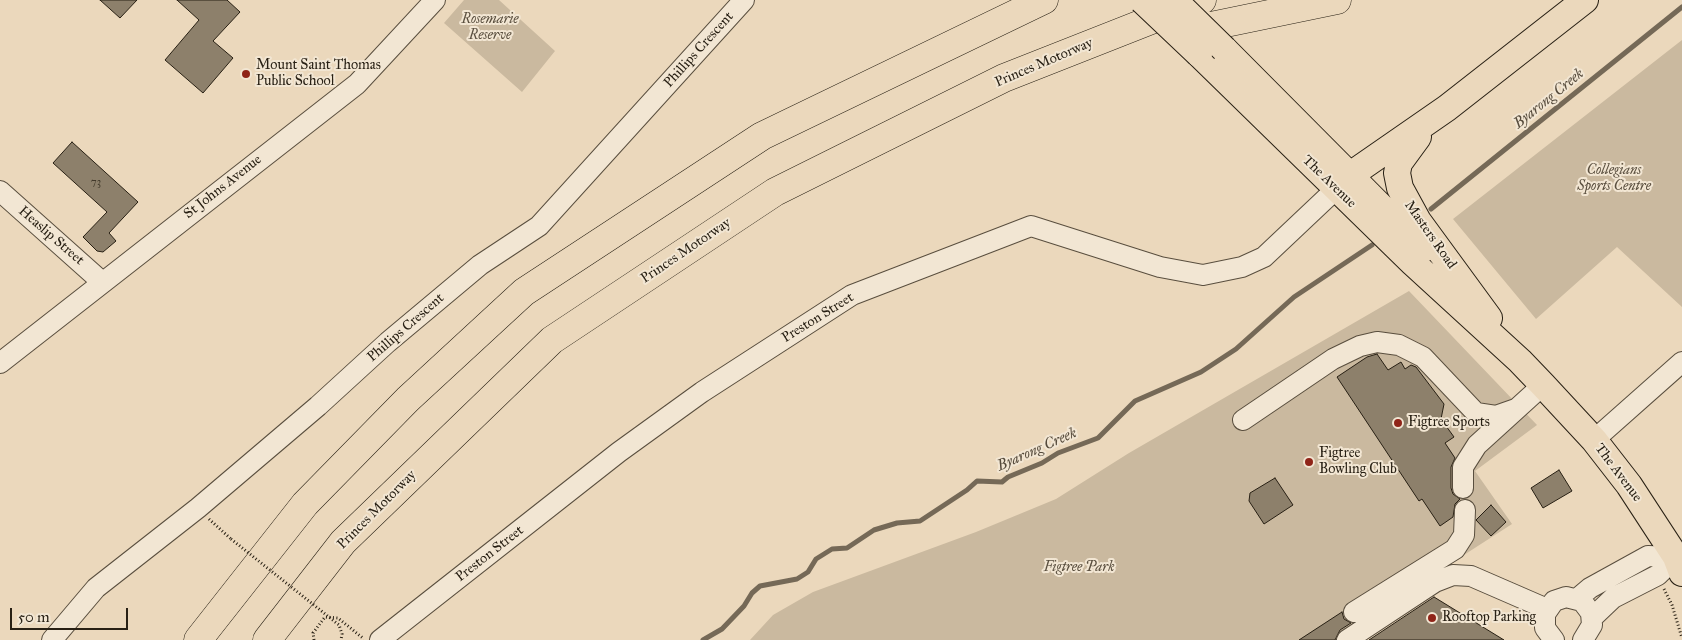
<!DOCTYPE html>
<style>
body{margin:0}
#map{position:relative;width:1682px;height:640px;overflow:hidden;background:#ebd8bc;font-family:"IM FELL Great Primer",serif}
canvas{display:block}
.scale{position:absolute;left:10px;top:608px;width:118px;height:22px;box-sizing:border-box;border:2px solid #282014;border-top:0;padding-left:6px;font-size:15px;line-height:18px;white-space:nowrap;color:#282014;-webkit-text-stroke:4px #f2e6d3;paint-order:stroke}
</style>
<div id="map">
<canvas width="1682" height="640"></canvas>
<div class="scale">50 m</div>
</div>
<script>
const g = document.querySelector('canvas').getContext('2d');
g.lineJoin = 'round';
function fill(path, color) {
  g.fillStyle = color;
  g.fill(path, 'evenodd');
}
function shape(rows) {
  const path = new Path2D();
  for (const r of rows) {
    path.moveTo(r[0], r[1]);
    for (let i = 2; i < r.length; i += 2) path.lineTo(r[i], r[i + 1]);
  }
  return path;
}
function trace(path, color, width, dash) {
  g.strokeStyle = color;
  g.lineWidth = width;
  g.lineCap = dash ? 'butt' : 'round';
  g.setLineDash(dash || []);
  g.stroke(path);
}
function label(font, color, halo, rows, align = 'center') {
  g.font = font + ' "IM FELL Great Primer",serif';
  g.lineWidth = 4;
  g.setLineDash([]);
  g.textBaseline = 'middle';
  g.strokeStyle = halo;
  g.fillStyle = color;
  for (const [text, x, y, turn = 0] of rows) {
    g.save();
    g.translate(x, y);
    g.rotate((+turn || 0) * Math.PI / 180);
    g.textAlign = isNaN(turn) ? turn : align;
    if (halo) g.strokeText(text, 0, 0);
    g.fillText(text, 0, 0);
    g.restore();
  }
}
fill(shape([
 [464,0,499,0,555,51,522,92,444,23],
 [1682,40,1682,307,1617,247,1536,319,1453,219],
 [1409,291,1537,425,1475,471,1512,524,1332,640,750,640,773,615,813,592,976,532,1056,499,1129,453]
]), '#cab99f');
trace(shape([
 [1431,209,1682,7],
 [703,640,722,629,744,606,752,593,760,586,797,579,808,572,816,559,832,549,847,548,874,530,897,523,920,521,967,490,977,481,1002,482,1008,477,1042,463,1058,453,1098,438,1135,401,1201,372,1236,349,1294,297,1372,245]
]), '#756957', 5);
const building = shape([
 [100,0,137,0,120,18,100,0],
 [177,0,227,0,240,12,213,41,233,58,203,93,165,60,199,20,177,0],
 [72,142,138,202,109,233,116,241,103,252,97,251,83,237,107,212,53,163,72,142],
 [1377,354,1388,370,1401,362,1405,369,1411,365,1416,367,1444,404,1441,419,1454,437,1445,443,1455,458,1451,467,1451,488,1453,494,1460,499,1455,504,1453,517,1440,526,1422,499,1419,501,1337,377,1367,357,1377,354],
 [1559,470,1572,491,1543,508,1531,488,1559,470],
 [1275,478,1293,505,1264,524,1249,501,1250,493,1275,478],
 [1491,505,1506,522,1491,536,1476,520,1491,505],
 [1434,597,1504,640,1369,640,1434,597],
 [1342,612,1344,619,1351,623,1340,630,1335,640,1299,640,1342,612]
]);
fill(building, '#8d806b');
trace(building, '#282014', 1);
const minor = shape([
 [0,191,102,282],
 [0,363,357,84,435,0],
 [1243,420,1333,359,1360,346,1377,342,1399,345,1423,357,1476,413,1496,416,1516,409],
 [1594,440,1682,362],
 [1463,488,1463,467,1477,445,1543,385],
 [1577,599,1590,588,1648,556,1676,557],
 [1354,612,1455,549,1464,535,1465,510],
 [1592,618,1613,598,1658,575,1676,557],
 [52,640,96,588,198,508,318,406,388,342,480,265,539,226,744,0],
 [380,640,619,452,702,392,852,295,1031,226,1160,267,1203,275,1242,267,1264,257,1336,189],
 [1347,640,1435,582,1453,575,1471,576,1547,609],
 [1554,640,1545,628,1545,614,1554,601,1566,597,1582,601,1591,613,1592,625,1583,640]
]);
const major = shape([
 [1224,49,1423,249],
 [1199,54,1413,263,1520,361,1543,385,1594,440,1629,485,1676,557,1682,573],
 [1418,137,1399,163,1397,173,1400,188,1418,221,1489,318],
 [1338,186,1359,169,1447,108,1585,0]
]);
const highway = shape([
 [1182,32,1337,0],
 [198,640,305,504,408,399,524,292,762,136,1044,0],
 [267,640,343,542,552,340,775,192,1004,78,1202,0]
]);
trace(minor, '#594e3e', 22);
trace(major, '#282014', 28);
trace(highway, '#282014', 29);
trace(shape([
 [209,519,231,539],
 [1664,589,1672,605,1682,638],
 [314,640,313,633,325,617,338,618,364,639]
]), '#282014', 3, [1, 2.5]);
trace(minor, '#f2e6d3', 20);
trace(major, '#ebd8bc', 26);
trace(highway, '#ebd8bc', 28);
const majorBridge = shape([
 [1142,0,1199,54],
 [1174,0,1224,49]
]);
trace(majorBridge, '#282014', 28, []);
trace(shape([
 [231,539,339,625,342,634,341,640]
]), '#282014', 3, [1, 2.5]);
trace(majorBridge, '#ebd8bc', 26);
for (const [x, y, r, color] of [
 [246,74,5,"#8f2418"],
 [1398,423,5,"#8f2418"],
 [1309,462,5,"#8f2418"],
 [1432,618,5,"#8f2418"]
]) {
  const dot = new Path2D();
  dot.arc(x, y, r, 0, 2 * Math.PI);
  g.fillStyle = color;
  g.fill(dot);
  trace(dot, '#f2e6d3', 2);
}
label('11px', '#41382a', null, [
 ["73",96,182]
]);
label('italic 14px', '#594e3e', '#f2e6d3', [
 ["Rosemarie",490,20],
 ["Reserve",490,36],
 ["Collegians",1614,171],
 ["Sports Centre",1614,187],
 ["Figtree Park",1079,568]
]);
label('14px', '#282014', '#f2e6d3', [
 ["Phillips Crescent",699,50,-48],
 ["Princes Motorway",1044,63,-23],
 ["The Avenue",1329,182,44],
 ["St Johns Avenue",223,187,-38],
 ["Masters Road",1430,235,55],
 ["Heaslip Street",51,236,41],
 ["Princes Motorway",686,251,-34],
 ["Preston Street",818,318,-32],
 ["Phillips Crescent",406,328,-41],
 ["The Avenue",1618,473,53],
 ["Princes Motorway",377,510,-45],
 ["Preston Street",490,554,-38]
]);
label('14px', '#282014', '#f2e6d3', [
 ["Mount Saint Thomas",256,66],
 ["Public School",256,82],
 ["Figtree Sports",1408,423],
 ["Figtree",1319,454],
 ["Bowling Club",1319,470],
 ["Rooftop Parking",1442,618]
], 'left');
label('italic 15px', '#554a3b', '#f2e6d3', [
 ["Byarong Creek",1549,99,-39],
 ["Byarong Creek",1037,450,-24]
]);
</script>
